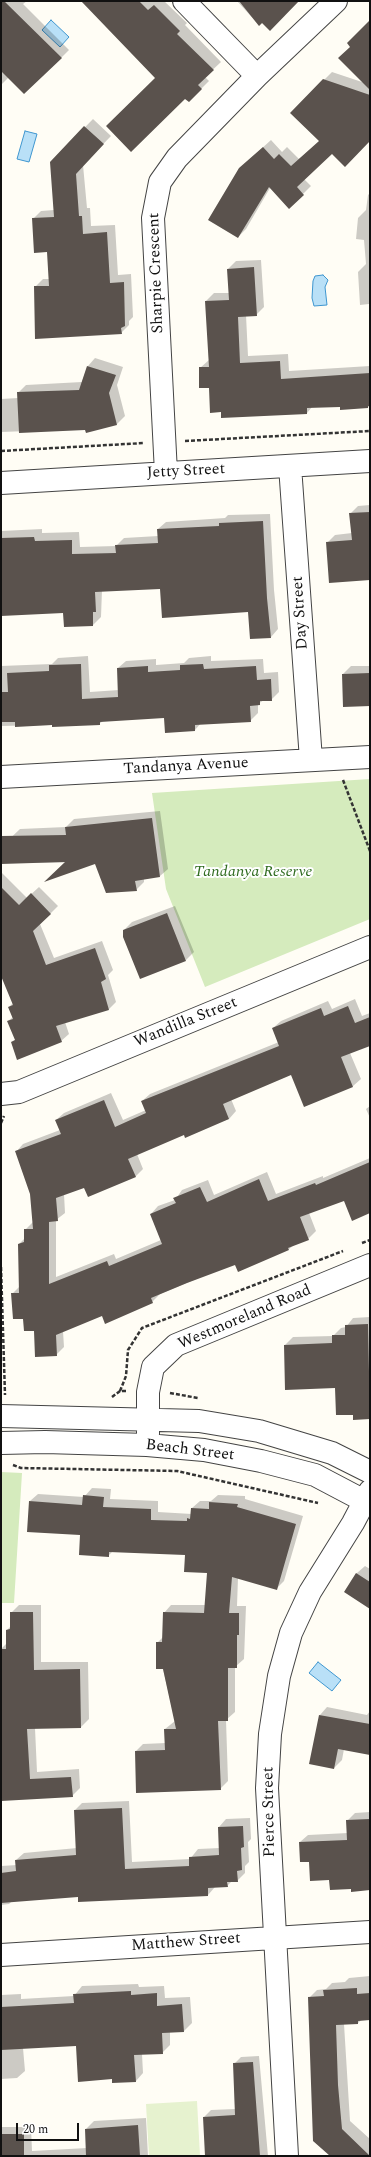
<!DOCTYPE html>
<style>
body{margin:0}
#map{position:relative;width:371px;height:2157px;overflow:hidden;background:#fffdf5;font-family:Spectral,serif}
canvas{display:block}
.frame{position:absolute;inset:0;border:2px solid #111;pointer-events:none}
.scale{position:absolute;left:16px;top:2123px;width:63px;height:18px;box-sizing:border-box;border:2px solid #111;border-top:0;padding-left:5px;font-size:12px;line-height:14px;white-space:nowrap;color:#111;-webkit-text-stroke:3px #fff;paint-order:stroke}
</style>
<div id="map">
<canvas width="371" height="2157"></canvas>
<div class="frame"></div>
<div class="scale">20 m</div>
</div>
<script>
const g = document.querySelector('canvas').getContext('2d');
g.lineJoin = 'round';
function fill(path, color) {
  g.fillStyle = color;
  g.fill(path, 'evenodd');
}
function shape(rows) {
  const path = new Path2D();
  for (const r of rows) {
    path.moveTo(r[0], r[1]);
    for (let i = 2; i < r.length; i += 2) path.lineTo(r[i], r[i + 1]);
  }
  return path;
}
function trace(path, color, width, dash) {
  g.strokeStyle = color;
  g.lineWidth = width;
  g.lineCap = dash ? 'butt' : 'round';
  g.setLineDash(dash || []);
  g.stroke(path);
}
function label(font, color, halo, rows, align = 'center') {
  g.font = font + ' Spectral,serif';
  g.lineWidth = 4;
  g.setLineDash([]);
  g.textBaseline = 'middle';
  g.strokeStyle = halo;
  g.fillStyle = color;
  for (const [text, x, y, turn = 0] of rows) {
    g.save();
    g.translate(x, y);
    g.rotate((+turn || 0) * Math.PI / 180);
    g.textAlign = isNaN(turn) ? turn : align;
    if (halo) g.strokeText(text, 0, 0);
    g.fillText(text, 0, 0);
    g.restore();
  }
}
fill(shape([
 [370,779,370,919,205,987,166,889,152,793],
 [1,1472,22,1473,14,1603,1,1603]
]), '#d5ebbd');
fill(shape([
 [197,2101,200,2156,149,2156,146,2104]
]), '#e6f2cf');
const water = shape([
 [51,20,69,37,60,47,42,30,51,20],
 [25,131,37,134,29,162,17,159,25,131],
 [323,275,328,280,325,287,327,305,314,306,312,298,313,281,315,276,323,275],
 [318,1662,341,1680,332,1691,309,1673,318,1662]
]);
fill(water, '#b9e0f7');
trace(water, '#3f96cf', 1);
fill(shape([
 [1,1,27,1,23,4,69,50,61,58,9,77,1,85],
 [94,1,164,1,187,23,185,25,221,62,205,77,209,81,201,89,157,78],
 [237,1,298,1,259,25],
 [370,21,370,140,332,153,304,179,311,186,303,194,270,188,246,229,238,237,249,160,271,140,282,152,287,147,299,159,320,141,291,113,332,72,365,83,351,47],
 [93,119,111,136,83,165,87,208,90,208,91,226,115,225,118,275,131,274,133,317,129,321,129,325,121,333,35,287,43,279,50,279,48,251,33,219,41,211,54,210,51,162],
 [370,193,370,317,369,304,360,305,358,272,366,264,364,240,356,239,358,218,366,210,368,195],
 [261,260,264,307,256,315,246,315,248,356,288,354,289,371,370,366,370,407,341,409,341,405,312,407,307,413,222,411,200,368,209,360,206,301,214,293,229,293,228,269,236,261],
 [95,358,123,367,117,385,125,416,117,424,86,429,1,432,1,399,18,398,18,393,26,385,82,382,88,366],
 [370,505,370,579,327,543,335,535,352,533,350,514,358,506],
 [270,514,274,590,278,629,271,637,249,611,161,588,102,590,101,617,93,625,64,612,1,615,1,531,42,529,42,533,79,532,80,547,116,546,124,538,158,536,158,529,166,522,225,518,228,515],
 [88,656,90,692,119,690,118,668,126,661,156,659,156,665,184,663,189,658,211,656,211,661,263,659,264,673,278,672,279,692,271,700,264,700,258,704,258,713,250,721,201,723,195,730,165,717,103,721,99,724,1,726,1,666,52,664,58,658],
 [351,666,370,666,370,705,343,674],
 [160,811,168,869,160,876,144,879,144,882,136,890,96,862,1,863,1,847,20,829,66,827,74,819],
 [1,872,27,898,39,887,58,906,40,924,54,958,102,941,113,970,108,975,116,1002,109,1009,65,1022,69,1034,61,1041,12,1043,16,1039,8,1021,13,1017,9,1007,13,1003,1,967],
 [175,906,194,952,186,960,124,930,132,922],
 [355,999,362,1016,370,1013,370,1045,350,1053,361,1079,353,1086,305,1106,292,1074,231,1099,236,1111,229,1119,184,1134,137,1154,143,1169,136,1176,88,1195,85,1187,64,1194,65,1213,56,1220,56,1277,114,1254,116,1259,161,1240,151,1214,158,1206,175,1200,182,1190,208,1180,214,1195,267,1172,276,1194,323,1176,323,1178,370,1158,370,1213,344,1199,309,1213,316,1231,308,1239,294,1245,289,1249,238,1270,235,1263,160,1294,152,1302,103,1315,63,1331,64,1347,56,1355,24,1318,12,1294,19,1287,19,1244,25,1238,25,1230,33,1222,31,1194,16,1152,23,1144,60,1130,56,1120,64,1113,111,1093,123,1120,146,1110,142,1101,150,1094,279,1042,273,1028,281,1021,328,1001,332,1009],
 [370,1106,370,1118,366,1109],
 [370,1317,370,1418,354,1419,354,1414,336,1387,285,1345,293,1337,333,1336,341,1328,346,1327,353,1318],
 [92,1488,111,1489,110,1499,158,1501,158,1512,192,1514,192,1508,200,1501,211,1501,218,1495,245,1496,245,1499,303,1516,284,1581,276,1589,238,1578,237,1606,246,1606,244,1659,235,1667,235,1712,226,1720,228,1781,220,1789,136,1751,143,1744,166,1743,165,1729,175,1721,157,1643,163,1637,164,1613,171,1605,206,1605,208,1572,186,1554,113,1551,108,1556,81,1534,30,1501,38,1494,84,1497],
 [365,1566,370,1569,370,1607,345,1592,357,1573],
 [19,1605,41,1605,41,1662,88,1662,89,1719,81,1727,35,1728,37,1772,79,1769,80,1788,72,1796,1,1800,1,1649,7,1643,7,1630,11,1626,11,1613],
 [327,1707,367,1715,370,1711,370,1754,344,1749,342,1760,334,1768,320,1715],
 [129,1801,132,1862,190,1859,198,1849,220,1848,219,1827,226,1819,250,1818,251,1839,248,1842,249,1862,245,1866,245,1873,237,1881,232,1881,227,1886,215,1887,208,1895,79,1896,12,1901,9,1904,1,1905,1,1866,17,1865,16,1860,24,1853,77,1848,75,1810,82,1803],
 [370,1812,370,1889,352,1888,330,1879,310,1861,300,1842,308,1835,348,1833,347,1821,355,1813],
 [370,1976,370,2019,361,2020,358,2023,344,2024,350,2121,370,2139,370,2156,332,2156,309,1998,317,1990,326,1989,332,1983,345,1982,349,1978],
 [138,1984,139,1987,164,1986,165,1998,190,1997,192,2023,184,2031,170,2031,170,2045,162,2053,142,2054,143,2073,136,2081,113,2078,77,2045,23,2048,25,2071,17,2078,1,2079,1,1995,21,1994,21,1999,74,1996,82,1986],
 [259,2056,268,2156,206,2156,204,2117,211,2110,235,2109,234,2064,241,2057],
 [146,2118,148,2156,1,2156,1,2127,31,2127,32,2151,87,2148,86,2129,94,2121]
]), '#0003');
fill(shape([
 [1,1,4,1,62,58,24,94,1,71],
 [81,1,139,1,148,10,154,5,180,31,177,34,214,70,198,85,202,89,189,102,185,99,131,152,106,126,155,78],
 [239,1,299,1,270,31,262,23,259,26],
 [370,20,370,90,338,58,350,47,347,43],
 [323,79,370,95,370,141,345,167,332,154,297,187,304,195,289,209,269,187,238,238,208,220,239,168,263,147,274,159,279,154,291,166,319,141,290,113],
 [84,126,104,144,76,174,79,216,82,216,83,234,107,232,110,283,124,282,125,326,121,328,122,334,35,339,34,286,49,286,47,252,34,253,32,218,54,217,50,162],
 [254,267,257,316,238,317,240,363,280,361,281,379,370,373,370,406,368,406,368,408,340,410,340,407,307,408,307,414,221,418,221,412,210,413,209,388,199,388,199,367,209,367,205,301,229,300,227,269],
 [87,366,116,375,109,393,117,425,86,433,85,430,19,433,17,392,79,390],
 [370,512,370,580,329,583,326,542,352,540,349,513],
 [263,521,267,598,271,638,250,639,248,612,162,618,160,589,95,592,96,612,93,612,93,626,64,627,63,613,1,616,1,538,34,537,35,541,72,540,72,554,116,553,115,545,158,543,157,529,219,526,219,523],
 [81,664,82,699,118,697,117,668,148,666,148,672,180,670,180,665,203,664,204,669,256,666,257,680,271,679,272,701,260,701,260,705,250,706,251,722,195,725,195,731,165,733,164,718,100,722,100,725,52,727,52,725,15,727,15,722,1,722,1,692,8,692,7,673,49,671,49,665],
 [370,673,370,706,343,707,342,674],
 [152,818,160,877,135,881,137,891,106,893,95,864,44,882,65,862,1,864,1,836,66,835,65,827],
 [1,887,19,905,31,893,51,914,33,931,46,965,95,948,106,979,101,982,109,1010,56,1026,62,1042,17,1060,11,1042,15,1040,7,1021,13,1019,8,1007,13,1005,1,976],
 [167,913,186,961,140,979,123,937,123,930],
 [348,1006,355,1023,370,1017,370,1046,341,1057,353,1087,304,1107,291,1075,223,1104,229,1119,185,1138,184,1135,128,1159,136,1177,88,1197,84,1188,56,1198,58,1221,49,1222,49,1284,107,1261,109,1266,162,1244,150,1214,176,1203,173,1198,200,1187,207,1202,259,1179,268,1201,315,1183,316,1185,370,1162,370,1213,352,1221,344,1201,300,1217,309,1240,288,1248,289,1250,238,1272,235,1265,187,1283,151,1298,153,1303,105,1324,102,1316,56,1335,57,1356,35,1357,34,1331,24,1331,23,1319,13,1319,11,1293,19,1293,18,1244,24,1242,24,1229,33,1229,30,1194,15,1151,61,1134,55,1120,104,1100,115,1127,146,1113,141,1101,279,1046,272,1028,321,1008,324,1016],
 [368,1324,370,1419,353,1420,353,1415,336,1415,335,1388,285,1390,284,1345,332,1343,332,1335,345,1335,345,1325],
 [83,1495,104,1497,103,1507,151,1509,151,1520,187,1521,187,1518,190,1519,191,1508,209,1509,209,1502,238,1504,237,1507,296,1524,277,1590,232,1577,229,1613,239,1613,239,1635,237,1635,237,1668,228,1668,228,1721,218,1721,221,1790,136,1793,135,1751,165,1750,164,1729,176,1729,163,1669,156,1669,156,1642,162,1642,163,1612,204,1613,207,1573,184,1572,185,1555,109,1552,109,1557,79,1555,80,1535,27,1532,29,1501,82,1505],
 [356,1573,370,1582,370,1609,344,1592],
 [10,1612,33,1612,34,1670,80,1669,81,1728,27,1729,30,1779,71,1777,73,1797,1,1801,1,1649,6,1649,6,1630,10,1629],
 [319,1715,370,1724,370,1755,338,1749,334,1769,309,1764],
 [122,1808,125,1869,189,1866,189,1857,219,1855,218,1827,243,1826,244,1847,241,1848,242,1870,237,1871,238,1882,227,1882,228,1887,208,1888,208,1896,78,1902,78,1897,1,1903,1,1873,16,1871,15,1860,76,1855,74,1810],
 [370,1819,370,1890,351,1892,351,1889,330,1890,329,1880,310,1881,309,1862,300,1862,299,1842,347,1840,346,1820],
 [357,1988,357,1994,370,1993,370,2020,358,2021,358,2024,336,2025,338,2085,342,2129,370,2156,330,2156,313,2141,308,1997,324,1996,323,1990],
 [131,1991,131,1995,157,1993,157,2006,182,2004,184,2032,162,2033,163,2054,134,2055,136,2082,112,2083,112,2079,78,2082,76,2046,1,2050,1,2007,74,2003,73,1994],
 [253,2062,260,2156,205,2156,203,2117,235,2115,233,2063],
 [138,2125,140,2156,86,2156,85,2129],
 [1,2134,24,2134,24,2156,1,2156]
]), '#5a524d');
const minor = shape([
 [184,1,257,76],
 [290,466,311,760],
 [166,473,153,218,160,182,177,158,257,76,336,1],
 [1,483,370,461],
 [1,777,370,757],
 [1,1094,19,1092,370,947],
 [1,1416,199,1421,259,1431,332,1453,370,1472],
 [148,1434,148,1392,153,1367,176,1345,370,1265],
 [1,1443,45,1442,147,1445,204,1450,261,1461,315,1475,370,1504],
 [1,1955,370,1932],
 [287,2156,267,1788,270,1734,279,1676,291,1633,310,1592,353,1523,370,1491]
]);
trace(minor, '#444', 24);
trace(shape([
 [185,441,370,431],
 [1,451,144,443],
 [343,780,370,851],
 [1,1123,4,1116],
 [362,1243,370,1240],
 [1,1267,5,1395],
 [120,1391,126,1376,128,1350,142,1328,343,1251],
 [170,1393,198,1398],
 [112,1397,120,1391,127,1391],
 [13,1465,21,1468,177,1471,318,1503]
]), '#333', 2.5, [4, 2]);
trace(minor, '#fff', 22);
label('16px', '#111', '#fff', [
 ["Sharpie Crescent",157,273,-92],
 ["Jetty Street",186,472,-3],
 ["Day Street",301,613,-94],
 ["Tandanya Avenue",186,767,-3],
 ["Wandilla Street",186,1023,-22],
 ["Westmoreland Road",245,1318,-23],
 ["Beach Street",190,1451,7],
 ["Pierce Street",270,1812,-91],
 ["Matthew Street",186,1943,-4]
]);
label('italic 16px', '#2f6b1f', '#fff', [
 ["Tandanya Reserve",253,873]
]);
</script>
